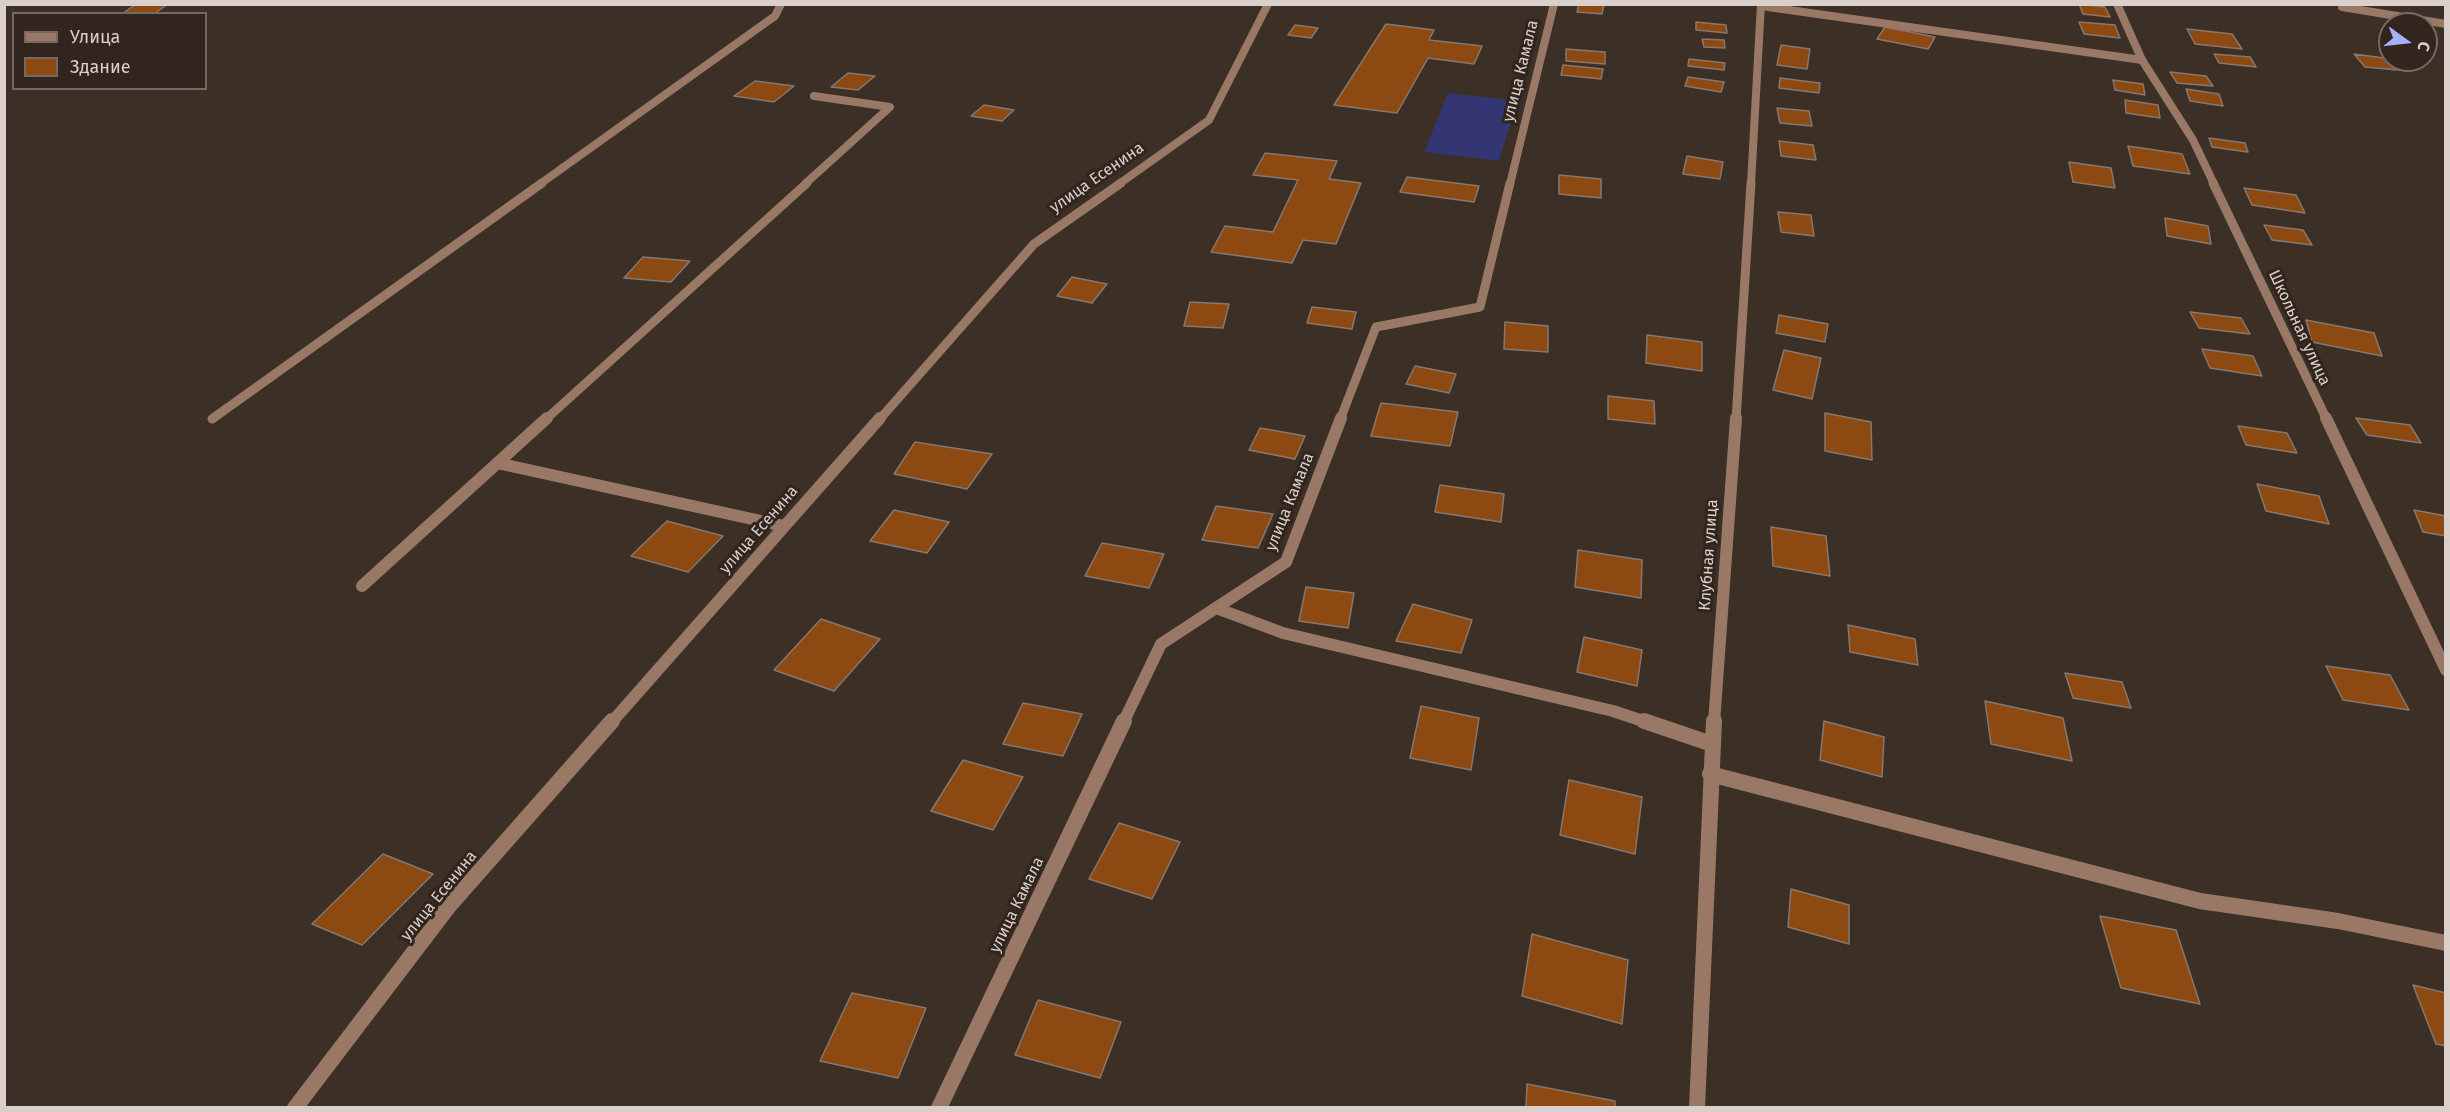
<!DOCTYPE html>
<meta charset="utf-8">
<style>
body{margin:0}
#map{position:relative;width:2450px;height:1112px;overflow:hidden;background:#3b2f26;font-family:"Fira Sans",sans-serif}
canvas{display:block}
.frame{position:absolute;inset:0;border:6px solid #d9d0cb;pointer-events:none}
.legend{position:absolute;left:12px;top:12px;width:195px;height:78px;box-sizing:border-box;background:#31251d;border:2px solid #746963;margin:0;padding:8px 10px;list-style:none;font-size:18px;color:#d9d0cb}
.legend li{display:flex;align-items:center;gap:12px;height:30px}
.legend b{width:30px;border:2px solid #746963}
.north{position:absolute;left:2378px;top:12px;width:60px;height:60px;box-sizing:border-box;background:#31251d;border:2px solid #746963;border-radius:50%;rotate:105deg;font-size:16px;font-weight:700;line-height:24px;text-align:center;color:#d9d0cb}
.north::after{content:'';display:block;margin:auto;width:21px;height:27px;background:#a7b0fc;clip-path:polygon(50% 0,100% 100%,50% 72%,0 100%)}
</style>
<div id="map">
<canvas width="2450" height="1112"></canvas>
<div class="frame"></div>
<ul class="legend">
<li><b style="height:8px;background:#997965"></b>Улица</li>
<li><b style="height:16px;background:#8c4912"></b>Здание</li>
</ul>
<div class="north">С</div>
</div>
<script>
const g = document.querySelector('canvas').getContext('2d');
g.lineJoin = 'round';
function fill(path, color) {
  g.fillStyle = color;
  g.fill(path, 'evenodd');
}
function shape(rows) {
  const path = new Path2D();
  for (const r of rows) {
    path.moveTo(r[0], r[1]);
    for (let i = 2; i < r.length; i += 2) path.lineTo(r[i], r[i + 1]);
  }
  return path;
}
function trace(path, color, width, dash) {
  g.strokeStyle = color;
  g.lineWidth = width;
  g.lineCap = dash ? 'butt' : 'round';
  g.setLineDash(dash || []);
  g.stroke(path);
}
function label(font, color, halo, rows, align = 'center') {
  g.font = font + ' "Fira Sans",sans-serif';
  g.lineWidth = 6;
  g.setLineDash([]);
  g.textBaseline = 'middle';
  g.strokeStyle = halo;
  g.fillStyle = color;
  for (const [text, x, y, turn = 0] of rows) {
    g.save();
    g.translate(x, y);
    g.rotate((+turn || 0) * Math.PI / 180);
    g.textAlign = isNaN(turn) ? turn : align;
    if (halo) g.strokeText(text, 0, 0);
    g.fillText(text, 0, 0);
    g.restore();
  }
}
fill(shape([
 [1448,93,1517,101,1499,161,1424,152]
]), '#343674');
const building = shape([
 [136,4,168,4,154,14,122,14,136,4],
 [1579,4,1604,4,1602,14,1577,12,1579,4],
 [2079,4,2105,7,2110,17,2083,14,2079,4],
 [1696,22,1726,25,1727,33,1696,30,1696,22],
 [2079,22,2115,25,2120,38,2084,34,2079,22],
 [1386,24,1434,30,1429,40,1482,46,1474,64,1428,58,1397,113,1334,105,1386,24],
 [1295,25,1318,28,1311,38,1288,35,1295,25],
 [1885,27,1935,37,1928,49,1877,39,1885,27],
 [2187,29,2232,34,2242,49,2195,44,2187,29],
 [1702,39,1724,40,1725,48,1704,47,1702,39],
 [1781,45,1810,49,1807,69,1777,65,1781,45],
 [1566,49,1605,52,1605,64,1566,61,1566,49],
 [2214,54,2250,57,2256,67,2219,63,2214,54],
 [2354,54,2399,60,2409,71,2365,67,2354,54],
 [1689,59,1725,63,1724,70,1688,66,1689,59],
 [1563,65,1603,69,1601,79,1561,75,1563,65],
 [2170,72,2206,76,2213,86,2177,83,2170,72],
 [848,73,875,76,858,90,831,87,848,73],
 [1688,77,1724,82,1721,92,1685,86,1688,77],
 [1780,78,1820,83,1819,93,1779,88,1780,78],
 [2113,80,2143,84,2145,95,2115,90,2113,80],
 [755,81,794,86,774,102,734,96,755,81],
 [2186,89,2219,94,2223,106,2190,101,2186,89],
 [2125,100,2158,105,2160,118,2126,113,2125,100],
 [984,105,1014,110,1002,121,971,116,984,105],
 [1777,108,1809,111,1812,126,1780,123,1777,108],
 [2209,138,2245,143,2248,152,2212,147,2209,138],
 [1779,141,1813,145,1816,160,1781,156,1779,141],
 [2128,146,2182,154,2190,174,2133,166,2128,146],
 [1265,153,1337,161,1329,179,1361,183,1336,244,1303,240,1292,263,1211,252,1225,226,1273,232,1298,180,1253,175,1265,153],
 [1687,156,1723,162,1720,179,1683,174,1687,156],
 [2069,162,2111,168,2115,188,2073,182,2069,162],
 [1559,175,1601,179,1601,198,1559,194,1559,175],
 [1407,177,1479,186,1474,202,1400,192,1407,177],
 [2244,188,2296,195,2305,213,2252,205,2244,188],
 [1778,212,1811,215,1814,236,1781,232,1778,212],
 [2165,218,2208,226,2211,244,2167,236,2165,218],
 [2264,225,2303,230,2312,245,2272,240,2264,225],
 [643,257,690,261,671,282,624,278,643,257],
 [1072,277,1107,284,1092,303,1057,296,1072,277],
 [1190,302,1229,304,1223,328,1184,326,1190,302],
 [1312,307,1356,312,1352,329,1307,323,1312,307],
 [2190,312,2241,318,2250,334,2199,328,2190,312],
 [1779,315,1828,324,1825,342,1776,333,1779,315],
 [2306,320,2374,333,2382,356,2312,342,2306,320],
 [1505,322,1548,326,1548,352,1504,349,1505,322],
 [1647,335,1702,342,1702,371,1646,363,1647,335],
 [2202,349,2253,356,2262,376,2210,368,2202,349],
 [1784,350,1821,358,1812,399,1773,390,1784,350],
 [1415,366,1456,374,1449,393,1406,384,1415,366],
 [1608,396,1654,401,1655,424,1608,419,1608,396],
 [1381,403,1458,412,1450,446,1371,436,1381,403],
 [1825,413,1871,422,1872,460,1825,451,1825,413],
 [2356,418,2410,425,2421,443,2367,435,2356,418],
 [2238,426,2287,433,2297,453,2246,445,2238,426],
 [1260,428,1305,436,1295,459,1249,450,1260,428],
 [915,442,992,454,967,489,894,474,915,442],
 [2257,484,2319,496,2329,524,2266,511,2257,484],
 [1440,485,1504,494,1501,522,1435,512,1440,485],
 [1216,506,1273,514,1258,548,1202,540,1216,506],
 [894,510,949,522,927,553,870,541,894,510],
 [2414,510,2446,516,2446,536,2423,532,2414,510],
 [667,521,723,536,688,572,631,556,667,521],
 [1771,527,1826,536,1830,576,1773,566,1771,527],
 [1102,543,1164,554,1149,588,1085,576,1102,543],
 [1578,550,1642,560,1641,598,1575,587,1578,550],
 [1306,587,1354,593,1348,628,1299,621,1306,587],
 [1413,604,1472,620,1461,653,1396,641,1413,604],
 [821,619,880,639,834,691,774,670,821,619],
 [1848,625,1915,639,1918,665,1850,652,1848,625],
 [1584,637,1642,650,1637,686,1577,672,1584,637],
 [2326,666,2390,675,2409,710,2343,700,2326,666],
 [2065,673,2122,682,2131,708,2073,698,2065,673],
 [1985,701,2063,718,2072,761,1991,744,1985,701],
 [1023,703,1082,714,1063,756,1003,744,1023,703],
 [1421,706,1479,718,1471,770,1410,758,1421,706],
 [1824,721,1884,737,1882,777,1820,760,1824,721],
 [963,760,1023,777,993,830,931,811,963,760],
 [1569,780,1642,797,1635,854,1560,835,1569,780],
 [1119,823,1180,842,1152,899,1089,879,1119,823],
 [383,854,433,874,362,945,312,924,383,854],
 [1791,889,1849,905,1849,944,1788,927,1791,889],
 [2100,916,2176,930,2200,1004,2121,988,2100,916],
 [1532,934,1628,960,1622,1024,1522,996,1532,934],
 [2413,985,2446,993,2446,1046,2436,1044,2413,985],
 [852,993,926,1008,898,1078,820,1061,852,993],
 [1038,1000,1121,1022,1100,1078,1015,1055,1038,1000],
 [1527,1084,1615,1101,1615,1108,1526,1108,1527,1084]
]);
fill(building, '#8c4912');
trace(building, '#87786f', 1.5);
trace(shape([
 [1761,6,2142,60],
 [540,184,775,16,781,4],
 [805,184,890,107,814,96]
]), '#997965', 8);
trace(shape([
 [212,419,542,183],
 [545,420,807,183]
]), '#997965', 9);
trace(shape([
 [497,463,784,526],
 [362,586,547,418],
 [1216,608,1283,633,1613,711,1649,723]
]), '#997965', 12);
trace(shape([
 [1644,721,1712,744],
 [1710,774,2200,901,2338,921,2446,943]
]), '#997965', 16);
trace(shape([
 [2117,4,2142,60,2193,140,2214,184],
 [2342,7,2446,24],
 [1119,184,1209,120,1268,4],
 [1510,184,1554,4],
 [1751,184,1761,4]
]), '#997965', 8);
trace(shape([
 [2213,183,2327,420],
 [879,420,1034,244,1121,183],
 [1340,420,1376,327,1480,307,1510,183],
 [1736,420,1751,183]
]), '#997965', 9);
trace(shape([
 [2326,418,2446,670],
 [611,723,880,418],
 [1123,723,1161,644,1286,562,1341,418],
 [1714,723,1736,418]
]), '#997965', 12);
trace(shape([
 [295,1108,449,906,612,721],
 [939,1108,1124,721],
 [1697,1108,1714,721]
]), '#997965', 16);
label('16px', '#d9d0cb', '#31251d', [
 ["улица Камала",1521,71,-76],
 ["улица Есенина",1097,178,-35],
 ["Школьная улица",2299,328,65],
 ["улица Камала",1290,502,-68],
 ["улица Есенина",759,530,-49],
 ["Клубная улица",1709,555,-86],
 ["улица Есенина",439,896,-51],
 ["улица Камала",1017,905,-64]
]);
</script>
